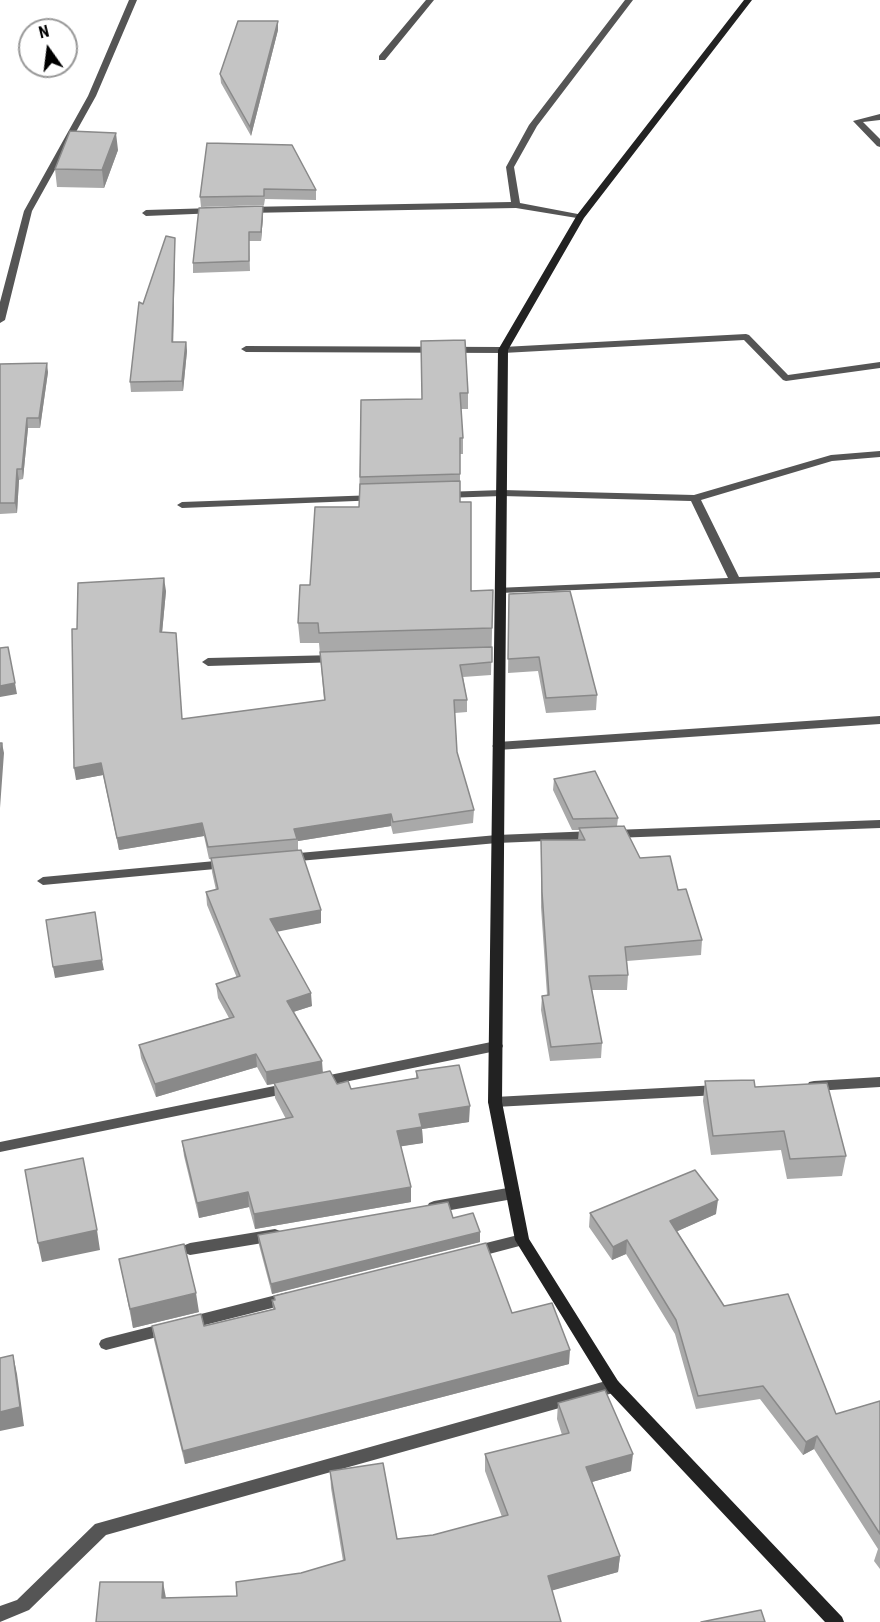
<!DOCTYPE html>
<style>
body{margin:0}
#map{position:relative;width:880px;height:1622px;overflow:hidden;background:#fff;font-family:"Roboto Condensed",sans-serif}
canvas{display:block}
.north{position:absolute;left:18px;top:18px;width:60px;height:60px;box-sizing:border-box;background:#fff;border:2px solid #999;border-radius:50%;rotate:346deg;font-size:16px;font-weight:700;line-height:24px;text-align:center;color:#000}
.north::after{content:'';display:block;margin:auto;width:21px;height:27px;background:#000;clip-path:polygon(50% 0,100% 100%,50% 72%,0 100%)}
</style>
<div id="map">
<canvas width="880" height="1622"></canvas>
<div class="north">N</div>
</div>
<script>
const g = document.querySelector('canvas').getContext('2d');
g.lineJoin = 'round';
function shape(rows) {
  const path = new Path2D();
  for (const r of rows) {
    path.moveTo(r[0], r[1]);
    for (let i = 2; i < r.length; i += 2) path.lineTo(r[i], r[i + 1]);
  }
  return path;
}
function fill(path, color) {
  g.fillStyle = color;
  g.fill(path, 'evenodd');
}
function trace(path, color, width, dash) {
  g.strokeStyle = color;
  g.lineWidth = width;
  g.lineCap = dash ? 'butt' : 'round';
  g.setLineDash(dash || []);
  g.stroke(path);
}
fill(shape([
 [129,0,137,0,96,96,32,211,5,320,0,323,0,302,24,211,88,96,129,0],
 [426,0,434,0,385,60,379,60,379,56,426,0],
 [625,0,633,0,537,126,514,167,520,203,583,215,583,219,516,208,246,213,242,210,246,207,511,202,506,167,529,125,625,0],
 [880,114,880,120,863,122,880,139,880,147,877,146,853,121,880,114],
 [214,208,217,209,217,213,146,216,142,213,146,210,214,208],
 [746,334,749,335,788,375,880,362,880,368,786,381,783,380,744,340,503,353,246,352,241,349,246,346,503,347,746,334],
 [880,451,880,457,832,461,701,500,739,577,880,572,880,578,500,593,495,590,496,588,728,578,691,501,502,496,444,498,439,495,444,492,502,490,694,495,831,455,880,451],
 [376,495,381,498,380,500,182,508,177,505,182,502,376,495],
 [336,655,340,656,342,659,340,662,208,666,202,662,208,658,336,655],
 [880,716,880,724,498,750,492,746,498,742,880,716],
 [880,820,880,828,614,838,608,834,614,830,880,820],
 [594,831,600,835,594,839,497,843,288,862,282,858,288,854,497,835,594,831],
 [226,860,232,864,226,868,43,885,37,881,43,877,226,860],
 [496,1041,501,1042,503,1046,501,1050,496,1051,320,1087,315,1086,313,1082,315,1078,320,1077,496,1041],
 [880,1077,880,1087,814,1091,809,1090,807,1086,809,1082,814,1081,880,1077],
 [289,1083,294,1084,296,1088,294,1092,289,1093,0,1152,0,1142,289,1083],
 [718,1085,723,1086,725,1090,723,1094,718,1095,495,1107,490,1106,488,1102,490,1098,495,1097,718,1085],
 [513,1187,518,1189,520,1193,518,1197,513,1199,434,1213,429,1211,427,1207,429,1203,434,1201,513,1187],
 [275,1229,280,1231,282,1235,280,1239,275,1241,190,1255,185,1253,183,1249,185,1245,190,1243,275,1229],
 [522,1234,527,1236,529,1240,527,1244,474,1258,469,1256,467,1252,469,1248,474,1246,522,1234],
 [288,1292,293,1294,295,1298,293,1302,288,1304,189,1329,184,1327,182,1323,184,1319,189,1317,288,1292],
 [169,1322,174,1324,176,1328,174,1332,169,1334,106,1350,101,1348,99,1344,101,1340,106,1338,169,1322],
 [613,1379,618,1381,621,1386,618,1391,613,1393,106,1535,29,1610,0,1622,0,1606,17,1600,95,1524,613,1379]
]), '#555');
fill(shape([
 [744,0,752,0,584,218,508,350,502,1102,529,1239,618,1381,842,1617,844,1622,825,1622,608,1391,515,1240,488,1102,498,350,577,215,744,0]
]), '#222');
fill(shape([
 [278,21,278,30,251,136,221,83,220,74],
 [207,143,316,190,316,200,265,199,264,205,201,207,200,197],
 [118,150,104,188,57,187,55,169],
 [263,216,261,241,249,241,250,271,193,273,193,263],
 [175,238,175,247,173,342,186,342,187,351,183,391,131,392,130,382,143,304],
 [421,341,468,393,468,409,461,409,463,438,463,454,460,454,460,502,471,591,493,590,491,675,463,677,467,700,467,712,455,713,457,752,474,810,473,823,393,834,391,826,298,841,298,850,321,923,276,931,312,1006,293,1012,323,1073,337,1084,351,1089,416,1078,416,1071,469,1122,422,1129,423,1143,401,1146,411,1202,255,1229,249,1207,199,1218,184,1156,182,1141,286,1119,275,1098,274,1084,267,1085,257,1067,156,1097,141,1058,139,1045,229,1018,218,998,216,984,237,978,207,905,206,892,216,890,212,872,211,859,209,859,204,836,119,850,103,775,76,780,77,629,166,591,162,632,182,719,324,700,319,643,300,643,298,623,310,585,359,507,361,400,422,399],
 [0,364,48,372,40,428,28,428,23,479,19,480,17,513,0,514],
 [509,594,597,695,596,710,546,713,538,671,508,673],
 [554,779,618,818,617,826,640,858,678,890,702,940,701,955,627,961,628,975,627,990,592,990,602,1043,601,1058,550,1061,541,1010,542,996,547,995,541,907,541,840,578,840,579,830,572,830,553,790],
 [705,1081,755,1087,846,1156,842,1176,787,1179,781,1150,711,1155,703,1101],
 [590,1213,716,1214,677,1231,724,1306,836,1414,880,1401,880,1569,874,1561,878,1549,814,1449,803,1455,760,1399,696,1409,675,1334,626,1254,612,1260,589,1227],
 [453,1218,480,1242,272,1294,259,1245,258,1235],
 [119,1259,199,1312,133,1328,123,1278],
 [274,1296,512,1313,569,1364,185,1464,154,1340,152,1326,204,1326,273,1309,272,1300,275,1300],
 [558,1403,631,1471,592,1482,620,1556,618,1572,552,1590,237,1596,301,1573,343,1561,331,1488,330,1471,397,1539,433,1535,502,1517,485,1471,485,1454,562,1435,557,1419]
]), '#a9a9a9');
fill(shape([
 [278,21,278,30,251,136,250,127],
 [116,133,118,150,104,188,102,170],
 [263,206,263,216,261,241,261,232],
 [175,238,175,247,173,352,172,342],
 [186,342,187,351,183,391,182,381],
 [47,363,48,372,40,428,39,418],
 [27,418,28,428,23,479,22,469],
 [17,469,19,480,17,513,15,503],
 [164,578,166,591,161,644,160,632],
 [15,683,17,694,0,697,0,686],
 [2,743,4,753,0,808,0,769],
 [101,763,103,775,76,780,74,768],
 [391,814,391,826,298,841,294,829],
 [202,823,204,836,119,850,117,838],
 [321,910,321,923,271,933,270,919],
 [102,960,104,970,55,978,53,967],
 [311,993,312,1006,287,1014,287,1001],
 [256,1054,257,1067,156,1097,155,1084],
 [322,1061,323,1074,267,1085,266,1072],
 [470,1106,469,1122,422,1129,423,1143,397,1147,397,1131,419,1114],
 [411,1187,411,1202,255,1229,254,1214],
 [248,1192,249,1207,199,1218,197,1203],
 [718,1200,716,1214,669,1235,670,1221],
 [97,1230,100,1250,42,1262,38,1243],
 [480,1232,480,1242,272,1294,271,1284],
 [627,1240,626,1254,612,1260,613,1247],
 [196,1293,199,1312,133,1328,130,1309],
 [570,1350,569,1364,185,1464,183,1451],
 [13,1355,17,1374,24,1426,0,1431,0,1412],
 [817,1436,814,1449,803,1455,806,1442],
 [633,1454,631,1471,585,1484,586,1467],
 [620,1556,618,1572,547,1592,548,1576],
 [163,1582,166,1598,165,1614,162,1598]
]), '#898989');
const building = shape([
 [238,21,278,21,250,127,220,74,238,21],
 [70,131,116,133,102,170,55,169,70,131],
 [207,143,292,145,316,190,264,189,264,196,200,197,207,143],
 [263,206,261,232,249,232,249,261,193,263,199,208,263,206],
 [166,236,175,238,172,342,186,342,182,381,130,382,139,302,143,304,166,236],
 [465,340,468,393,460,393,463,438,460,438,460,474,360,477,361,400,422,399,421,341,465,340],
 [47,363,39,418,27,418,22,469,17,469,15,503,0,503,0,364,47,363],
 [460,481,460,502,471,502,471,591,493,590,492,628,319,633,318,623,298,623,300,585,310,585,315,507,359,507,360,484,460,481],
 [164,578,160,632,176,633,182,719,325,700,320,652,492,647,492,662,460,665,467,700,454,700,457,752,474,810,393,822,391,814,294,829,297,839,208,847,202,823,117,838,101,763,74,768,72,629,77,629,78,583,164,578],
 [570,591,597,695,546,698,539,657,508,659,509,594,570,591],
 [8,647,15,683,0,686,0,648,8,647],
 [0,743,2,743,0,769,0,743],
 [595,771,618,818,573,819,554,779,595,771],
 [624,826,640,858,670,856,678,890,686,889,702,940,625,947,628,975,589,976,602,1043,551,1047,542,996,549,995,542,892,541,840,585,840,579,828,624,826],
 [301,850,321,910,270,919,311,993,287,1001,322,1061,266,1072,256,1054,155,1084,139,1045,234,1017,216,984,240,976,206,892,218,889,211,858,301,850],
 [95,912,102,960,53,967,46,920,95,912],
 [459,1065,470,1106,419,1114,422,1127,397,1131,411,1187,254,1214,248,1192,197,1203,182,1141,293,1117,274,1083,330,1071,337,1084,348,1081,351,1089,418,1078,416,1071,459,1065],
 [754,1080,755,1087,827,1083,846,1156,790,1159,784,1131,713,1136,705,1081,754,1080],
 [83,1158,97,1230,38,1243,25,1170,83,1158],
 [695,1170,718,1200,670,1221,724,1306,788,1294,836,1414,880,1401,880,1534,817,1436,806,1442,763,1386,698,1396,676,1320,627,1240,613,1247,590,1213,695,1170],
 [448,1202,453,1218,473,1213,480,1232,271,1284,258,1235,448,1202],
 [486,1243,512,1313,552,1303,570,1350,183,1451,152,1326,201,1314,204,1326,275,1309,272,1300,275,1300,274,1296,486,1243],
 [184,1244,196,1293,130,1309,119,1259,184,1244],
 [13,1355,20,1407,0,1412,0,1358,13,1355],
 [605,1390,633,1454,586,1467,620,1556,548,1576,561,1622,96,1622,100,1582,163,1582,162,1598,237,1596,236,1582,301,1573,345,1560,330,1471,383,1463,397,1539,433,1535,508,1515,485,1454,569,1433,558,1403,605,1390],
 [761,1610,765,1622,701,1622,761,1610]
]);
fill(building, '#c4c4c4');
trace(building, '#898989', 1.5);
</script>
